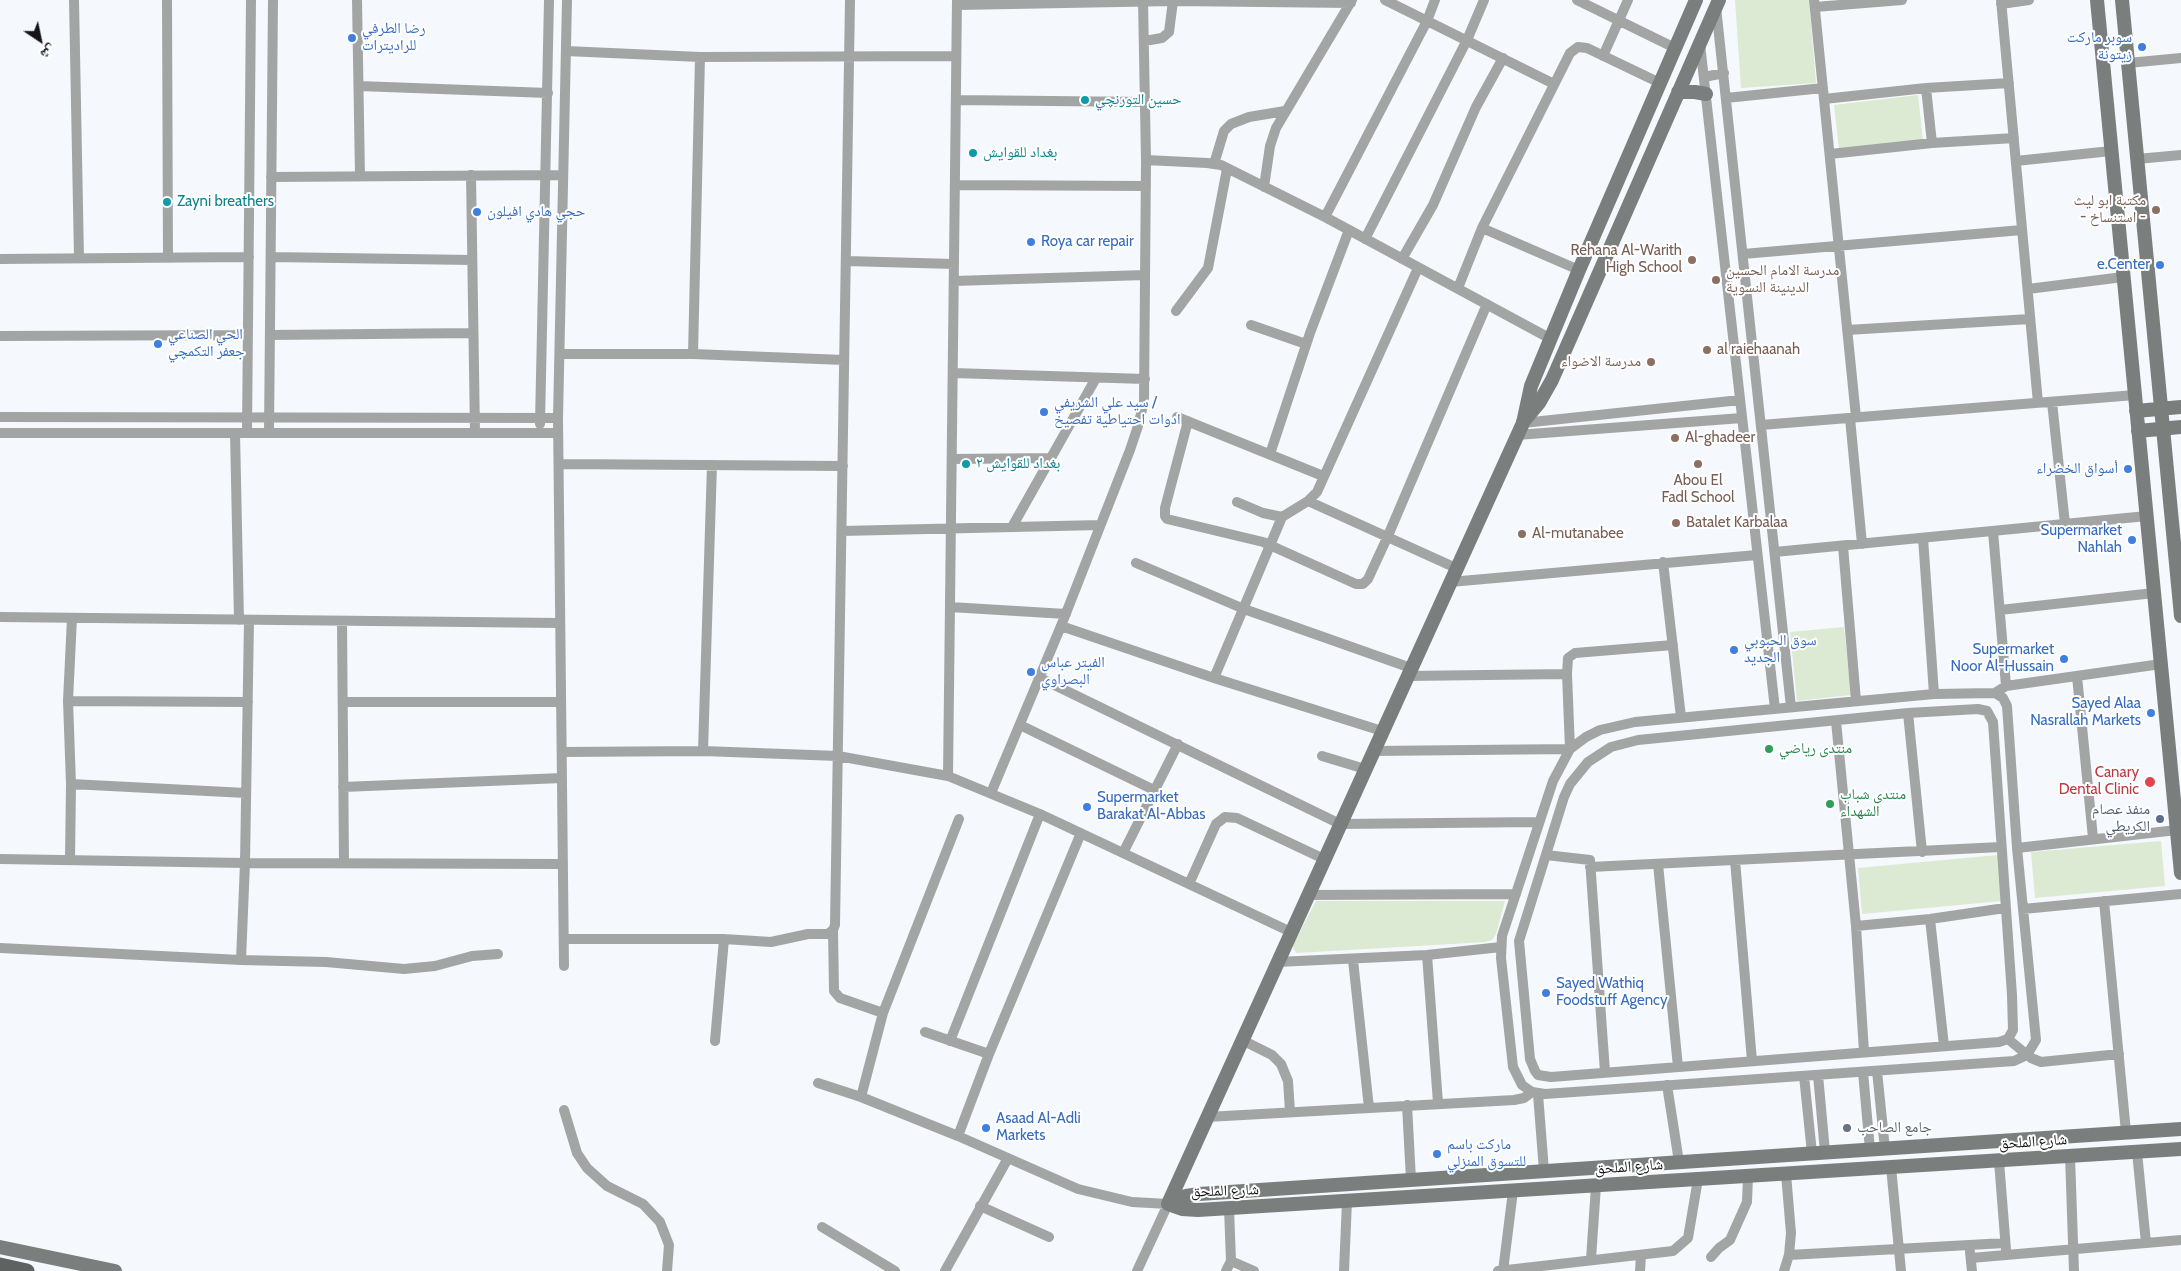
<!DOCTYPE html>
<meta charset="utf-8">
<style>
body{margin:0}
#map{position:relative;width:2181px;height:1271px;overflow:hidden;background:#f5f8fd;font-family:Cabin,"Noto Naskh Arabic",sans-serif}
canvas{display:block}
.north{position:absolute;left:15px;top:15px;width:50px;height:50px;-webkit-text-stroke:4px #fff;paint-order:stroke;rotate:146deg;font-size:14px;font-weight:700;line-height:20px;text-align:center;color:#151517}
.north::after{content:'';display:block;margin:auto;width:18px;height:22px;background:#151517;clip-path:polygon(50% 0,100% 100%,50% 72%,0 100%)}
</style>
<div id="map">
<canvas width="2181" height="1271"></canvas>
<div class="north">ش</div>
</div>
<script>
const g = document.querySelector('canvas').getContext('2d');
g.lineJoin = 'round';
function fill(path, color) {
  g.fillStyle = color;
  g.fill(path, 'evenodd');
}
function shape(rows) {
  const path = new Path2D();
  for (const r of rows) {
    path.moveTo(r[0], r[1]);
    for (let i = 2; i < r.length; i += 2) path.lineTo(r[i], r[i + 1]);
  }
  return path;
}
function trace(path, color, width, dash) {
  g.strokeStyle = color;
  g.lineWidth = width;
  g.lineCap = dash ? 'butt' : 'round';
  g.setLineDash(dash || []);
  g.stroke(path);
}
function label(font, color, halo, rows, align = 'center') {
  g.font = font + ' Cabin,"Noto Naskh Arabic",sans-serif';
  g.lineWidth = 4;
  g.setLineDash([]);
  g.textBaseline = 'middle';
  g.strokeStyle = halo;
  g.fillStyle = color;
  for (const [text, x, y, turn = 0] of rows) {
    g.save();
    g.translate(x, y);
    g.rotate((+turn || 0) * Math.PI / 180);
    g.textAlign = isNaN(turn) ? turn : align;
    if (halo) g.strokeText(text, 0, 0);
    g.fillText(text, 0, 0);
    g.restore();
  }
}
fill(shape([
 [1735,0,1809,0,1816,83,1741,88],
 [1918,95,1923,140,1839,149,1834,105],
 [1844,627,1851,695,1797,701,1790,632],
 [2161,841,2165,886,2035,898,2031,852],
 [1998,855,2002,901,1862,914,1858,868],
 [1316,901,1505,901,1496,934,1492,940,1486,942,1297,953,1294,950,1293,945]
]), '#dcead3');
trace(shape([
 [74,0,79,258],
 [167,0,168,258],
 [357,0,360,176],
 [1385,0,1554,84],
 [1577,0,1675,48],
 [1814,0,1856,417],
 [2001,0,2038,403],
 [2001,4,2029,0],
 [957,5,1173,1,1351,3],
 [1716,7,1791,707],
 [1815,7,1902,0],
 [1144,41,1162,38,1169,32,1173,1],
 [1700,44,1775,709],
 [566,51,700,57,956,56],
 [1603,56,1628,0],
 [2128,63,2181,58],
 [1704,77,1724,73],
 [359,86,548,93],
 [1926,88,1932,143],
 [1726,98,1823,88],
 [1824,99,1926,88,2009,83],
 [956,100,1145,102],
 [1830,154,1932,143,2014,138],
 [2137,159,2181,155],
 [1146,160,1207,163,1221,165,1325,217,1551,339],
 [2016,161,2111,151],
 [1214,164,1224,131,1231,124,1249,117,1285,111],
 [471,175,475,433],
 [271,177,563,175],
 [955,185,1146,186],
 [1264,187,1270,146,1276,128,1352,0],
 [1325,217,1427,21,1435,0],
 [1482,228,1579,270],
 [1365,239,1467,40,1484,0],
 [1743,254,2022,230],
 [271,257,472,260],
 [0,259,249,257],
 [1402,259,1433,205,1476,107,1503,58],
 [846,261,954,264],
 [954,281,1145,275],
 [1458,288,1482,228,1570,53,1578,47,1587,48,1660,83],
 [2028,289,2123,277],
 [1176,311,1208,268,1227,169],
 [1251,325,1306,344],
 [1847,330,2030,319],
 [270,335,473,333],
 [0,336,248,335],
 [560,354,693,354,844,360],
 [693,354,700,57],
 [953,373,1145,379],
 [2052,402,2065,524],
 [0,417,558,418],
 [1177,417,1323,476],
 [1850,418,1862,544],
 [1188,421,1165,508,1165,516,1167,519,1263,542,1356,584,1363,584,1368,579,1387,538,1487,304],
 [1523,423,1740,400],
 [540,424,549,0],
 [1761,425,2135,395],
 [0,433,558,433],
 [235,433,239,620],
 [247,433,251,0],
 [269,433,273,0],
 [1517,435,1742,418],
 [1270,454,1310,333,1349,230],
 [952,459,1051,458],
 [559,464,843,466],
 [1308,501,1456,568],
 [1237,502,1263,513,1282,517,1308,501,1317,492,1418,268],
 [1012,527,1096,378],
 [842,531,1100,525],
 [1993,531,2006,686],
 [1923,538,1934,694],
 [1843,546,1856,701],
 [1775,552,2147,516],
 [1663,562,1681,717],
 [1136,563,1244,609,1411,668],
 [1450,582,1757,555],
 [950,607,1066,614],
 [2000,610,2154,593],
 [0,617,560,623],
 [342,621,344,863],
 [1061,626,1214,678,1382,731],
 [1407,676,1567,674],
 [2077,676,2093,838],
 [1040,678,1340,824,1539,822],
 [1214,678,1282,517],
 [1995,693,2003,698,2007,706,2017,848,2036,1040,2027,1055,2014,1061,1545,1094,1532,1092,1522,1085,1513,1067,1501,958,1502,936,1553,781,1570,749,1586,737,1600,730,1635,722,1934,694,1995,693,2006,686,2161,664],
 [68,701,248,702],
 [343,702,561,702],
 [1978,709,1987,711,1993,722,2012,995,2013,1030,2008,1039,1999,1042,1551,1077,1538,1075,1535,1071,1530,1059,1519,941,1564,797,1570,784,1588,762,1611,747,1638,740,1908,713,1978,709],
 [1908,713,1922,852],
 [1836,721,1856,926,1864,1052],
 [1020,725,1154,790],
 [703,751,712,465],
 [1373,751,1570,749,1567,674,1568,658,1575,653,1673,645],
 [562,752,703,751,838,756,948,776,1040,814,1291,932],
 [1322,756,1365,769],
 [948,776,957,0],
 [71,784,246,793],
 [343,787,562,778],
 [991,793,1061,626,1130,450,1138,426,1144,401,1146,160,1143,0],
 [2017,848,2177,830],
 [1123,853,1178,744],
 [1546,855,1590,860,1605,1072],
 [0,859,245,863,563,864],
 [70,860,71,784,68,701,72,618],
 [1735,860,1752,1061],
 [1658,864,1678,1067],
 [1590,867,2001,847],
 [1189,884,1216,824,1225,817,1237,818,1324,859],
 [1308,895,1516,894],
 [2104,901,2126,1132],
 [2023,909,2181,894],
 [1930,919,1944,1046],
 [1856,926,1930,919,2005,908],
 [833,930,834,991,840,998,883,1013],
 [564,939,724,939,771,942,808,934,828,934,833,930,835,925,850,0],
 [0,948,241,960,326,962,404,969,435,966,472,956,498,954],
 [1427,955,1438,1103],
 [241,960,245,863,249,620],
 [1353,960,1369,1108],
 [1277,962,1427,955,1501,947],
 [564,966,558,418,567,0],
 [925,1032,989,1054],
 [2008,1039,2031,1058,2041,1062,2119,1054],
 [1242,1040,1272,1055,1281,1064,1288,1081,1290,1112],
 [715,1041,724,939],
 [950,1041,1040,814],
 [1877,1071,1885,1149],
 [1863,1072,1870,1150],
 [1818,1075,1825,1152],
 [1804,1076,1812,1153],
 [818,1083,861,1097,958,1136,1078,1189,1132,1202,1168,1204,1137,1271],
 [1667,1085,1679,1162],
 [1538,1094,1544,1171],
 [861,1097,883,1013,959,819],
 [1407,1105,1411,1180],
 [564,1110,577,1153,587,1168,607,1186,643,1204,660,1222,669,1245,667,1271],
 [1207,1117,1514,1100,1524,1098,1532,1092],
 [958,1136,989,1054,1081,833],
 [2137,1152,2146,1243],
 [2070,1156,2074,1271],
 [1999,1161,2006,1250],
 [1891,1167,1901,1271],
 [980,1206,1049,1237],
 [822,1227,895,1271],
 [1970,1252,1972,1271],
 [1789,1255,2005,1243],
 [1711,1257,1719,1248,1730,1240,1747,1202,1748,1176],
 [1971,1258,2181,1240],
 [1591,1259,1596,1186],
 [1231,1261,1254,1271],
 [945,1271,1007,1160],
 [1226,1271,1231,1261,1229,1208],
 [1344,1271,1347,1201],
 [1498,1271,1673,1251,1688,1238,1698,1179],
 [1503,1271,1513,1191],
 [1640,1271,1641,1255],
 [1784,1271,1789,1255,1791,1233,1786,1174]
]), '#a3a5a4', 10);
trace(shape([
 [2097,0,2181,873],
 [2122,0,2181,616],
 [1678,92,1695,92,1706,94],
 [2136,411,2181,407],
 [1523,422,1539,403,1552,380,1719,0],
 [2138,431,2181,427],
 [1168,1204,1523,423,1531,386,1579,270,1696,0],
 [1168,1204,1186,1196,1199,1194,2181,1129],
 [1168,1204,1182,1209,1198,1210,2181,1149],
 [0,1247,115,1271]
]), '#7a7e7d', 14);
trace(shape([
 [0,1265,27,1271]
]), '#5e6260', 15);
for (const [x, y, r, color] of [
 [352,38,5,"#3f7fe0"],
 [2142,47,5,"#3f7fe0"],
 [1085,100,5,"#0f9aa8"],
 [973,153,5,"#0f9aa8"],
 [167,202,5,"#0f9aa8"],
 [2156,210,5,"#8d6e63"],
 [477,212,5,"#3f7fe0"],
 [1031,242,5,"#3f7fe0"],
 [1692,260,5,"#8d6e63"],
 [2160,265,5,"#3f7fe0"],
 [1716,280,5,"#8d6e63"],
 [158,344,5,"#3f7fe0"],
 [1707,350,5,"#8d6e63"],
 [1651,362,5,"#8d6e63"],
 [1044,412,5,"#3f7fe0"],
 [1675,438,5,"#8d6e63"],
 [966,464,5,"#0f9aa8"],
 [1698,464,5,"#8d6e63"],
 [2128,469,5,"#3f7fe0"],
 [1676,523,5,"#8d6e63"],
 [1522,534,5,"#8d6e63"],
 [2132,540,5,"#3f7fe0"],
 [1734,650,5,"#3f7fe0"],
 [2064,659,5,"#3f7fe0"],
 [1031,672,5,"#3f7fe0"],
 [2151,713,5,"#3f7fe0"],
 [1769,749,5,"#2e9e5b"],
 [2150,782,6,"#e0444e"],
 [1830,804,5,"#2e9e5b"],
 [1087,807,5,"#3f7fe0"],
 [2160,819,5,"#5c6f8a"],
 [1546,993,5,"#3f7fe0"],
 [986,1128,5,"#3f7fe0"],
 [1847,1128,5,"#6b7280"],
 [1437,1154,5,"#3f7fe0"]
]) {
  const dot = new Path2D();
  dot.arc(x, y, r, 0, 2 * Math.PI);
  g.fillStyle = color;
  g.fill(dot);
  trace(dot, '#fff', 2);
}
label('15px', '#366cbe', '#fff', [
 ["رضا الطرفي",362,29],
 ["للراديترات",362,46],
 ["سوبر ماركت",2132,38,"right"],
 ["زيتونة",2132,55,"right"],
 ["حجي هادي افيلون",487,212],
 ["Roya car repair",1041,242],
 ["e.Center",2150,265,"right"],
 ["الحي الصناعي",168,335],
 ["جعفر التكمچي",168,352],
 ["سيد علي الشريفي /",1054,403],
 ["ادوات احتياطية تفصيخ",1054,420],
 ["أسواق الخضراء",2118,469,"right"],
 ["Supermarket",2122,531,"right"],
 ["Nahlah",2122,548,"right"],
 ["سوق الحبوبي",1744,641],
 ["الجديد",1744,658],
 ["Supermarket",2054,650,"right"],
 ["Noor Al-Hussain",2054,667,"right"],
 ["الفيتر عباس",1041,663],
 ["البصراوي",1041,680],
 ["Sayed Alaa",2141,704,"right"],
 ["Nasrallah Markets",2141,721,"right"],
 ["Supermarket",1097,798],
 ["Barakat Al-Abbas",1097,815],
 ["Sayed Wathiq",1556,984],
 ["Foodstuff Agency",1556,1001],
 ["Asaad Al-Adli",996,1119],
 ["Markets",996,1136],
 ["ماركت باسم",1447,1145],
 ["للتسوق المنزلي",1447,1162]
], 'left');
label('15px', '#0d838f', '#fff', [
 ["حسين التورنچي",1095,100],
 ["بغداد للقوايش",983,153],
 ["Zayni breathers",177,202],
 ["بغداد للقوايش ٢",976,464]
], 'left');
label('15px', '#785e54', '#fff', [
 ["مكتبة ابو ليث",2146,201,"right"],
 ["- استنساخ -",2146,218,"right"],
 ["Rehana Al-Warith",1682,251,"right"],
 ["High School",1682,268,"right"],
 ["مدرسة الامام الحسين",1726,271],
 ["الدينينة النسوية",1726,288],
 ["al raiehaanah",1717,350],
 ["مدرسة الاضواء",1641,362,"right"],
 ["Al-ghadeer",1685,438],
 ["Abou El",1698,481,"center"],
 ["Fadl School",1698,498,"center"],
 ["Batalet Karbalaa",1686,523],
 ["Al-mutanabee",1532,534]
], 'left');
label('15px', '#27864d', '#fff', [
 ["منتدى رياضي",1779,749],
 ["منتدى شباب",1840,795],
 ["الشهداء",1840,812]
], 'left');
label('15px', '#be3a42', '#fff', [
 ["Canary",2139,773],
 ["Dental Clinic",2139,790]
], 'right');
label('15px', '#4e5e75', '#fff', [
 ["منفذ عصام",2150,810],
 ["الكريطي",2150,827]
], 'right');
label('15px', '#5b616d', '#fff', [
 ["جامع الصاحب",1857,1128]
], 'left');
label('15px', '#151517', '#fff', [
 ["شارع الملحق",2033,1142,-4],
 ["شارع الملحق",1629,1167,-4],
 ["شارع الملحق",1225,1191,-2]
]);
</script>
